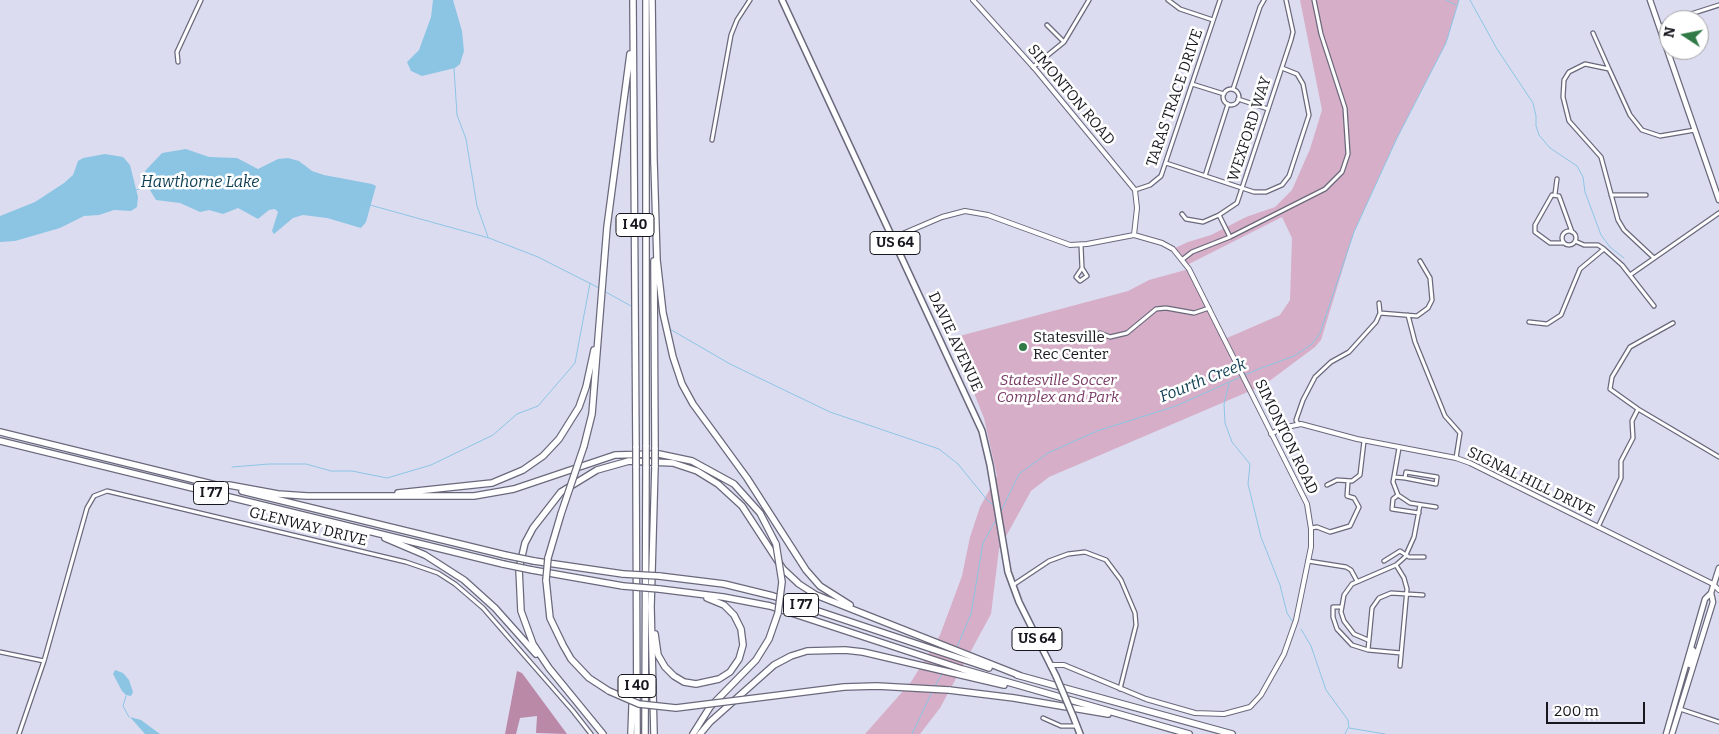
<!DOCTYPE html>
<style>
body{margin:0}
#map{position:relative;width:1719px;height:734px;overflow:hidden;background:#dcdcf1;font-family:Bitter,serif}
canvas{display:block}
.north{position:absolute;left:1659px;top:10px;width:50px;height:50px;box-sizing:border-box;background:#fff;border:1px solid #a2a2a5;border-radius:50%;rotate:281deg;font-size:14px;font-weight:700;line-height:20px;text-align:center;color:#17171f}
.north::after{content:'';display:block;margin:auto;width:18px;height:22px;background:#307a47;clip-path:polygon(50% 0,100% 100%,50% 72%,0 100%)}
.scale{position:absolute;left:1546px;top:702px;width:99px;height:22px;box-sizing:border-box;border:2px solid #17171f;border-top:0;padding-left:6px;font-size:15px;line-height:18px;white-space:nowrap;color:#17171f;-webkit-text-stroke:4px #fff;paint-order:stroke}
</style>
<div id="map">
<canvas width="1719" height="734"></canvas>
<div class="north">N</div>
<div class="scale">200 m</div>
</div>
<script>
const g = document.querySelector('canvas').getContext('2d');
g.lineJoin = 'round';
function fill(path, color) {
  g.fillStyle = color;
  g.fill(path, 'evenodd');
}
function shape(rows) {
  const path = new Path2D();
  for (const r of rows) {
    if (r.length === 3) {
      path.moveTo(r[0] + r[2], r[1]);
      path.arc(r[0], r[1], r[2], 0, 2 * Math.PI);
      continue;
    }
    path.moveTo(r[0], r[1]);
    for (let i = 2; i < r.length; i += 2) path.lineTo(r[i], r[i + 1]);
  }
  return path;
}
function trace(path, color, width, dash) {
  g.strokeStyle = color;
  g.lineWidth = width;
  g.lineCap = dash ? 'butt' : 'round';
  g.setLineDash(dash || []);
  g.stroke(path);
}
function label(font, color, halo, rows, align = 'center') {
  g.font = font + ' Bitter,serif';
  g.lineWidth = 5;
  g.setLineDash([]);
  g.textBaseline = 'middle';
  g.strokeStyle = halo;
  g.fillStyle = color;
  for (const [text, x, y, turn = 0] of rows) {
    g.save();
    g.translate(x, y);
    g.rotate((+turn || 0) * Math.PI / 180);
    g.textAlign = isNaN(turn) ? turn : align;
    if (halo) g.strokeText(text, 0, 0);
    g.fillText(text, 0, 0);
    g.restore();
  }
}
fill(shape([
 [1300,0,1459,0,1446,43,1397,138,1354,232,1321,340,1315,347,1264,385,1049,477,1031,491,999,549,991,614,940,708,920,734,865,734,911,682,940,635,962,576,970,537,980,507,997,476,984,418,952,338,1128,291,1149,280,1189,269,1227,338,1280,315,1290,300,1292,238,1282,217,1187,265,1173,249,1188,242,1211,235,1246,217,1275,207,1292,190,1310,149,1322,110]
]), '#d6aec7');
fill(shape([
 [517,671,522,673,567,734,536,733,537,716,520,718,516,734,505,734]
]), '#ba89a8');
fill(shape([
 [433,0,453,0,462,31,464,51,460,64,455,68,422,76,411,71,407,62,419,50,431,17],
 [186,149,209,157,237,158,258,169,278,159,288,158,299,161,312,171,324,175,372,184,376,186,366,222,361,228,327,218,303,215,293,218,274,234,272,231,278,212,275,209,269,210,258,219,238,208,223,214,209,210,200,212,180,203,156,200,148,187,145,171,162,153],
 [105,154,123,157,130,165,138,197,137,207,131,211,114,210,99,215,84,216,60,228,15,241,0,242,0,216,35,202,64,183,73,175,78,161,83,158],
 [115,670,123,673,129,680,133,692,131,696,126,695,122,691,113,674],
 [130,717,141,720,160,734,145,734]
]), '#8cc5e4');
trace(shape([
 [1446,0,1456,5],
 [1470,0,1497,49,1533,103,1536,116,1536,126,1539,135,1550,148,1577,166,1583,177,1585,192,1601,235,1610,247,1624,258],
 [454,68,457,115,466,139,477,206,488,237],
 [136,190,148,186],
 [370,205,489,238,538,257,601,289],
 [604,291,631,306],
 [668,328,730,364,830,412,939,449,958,464,988,501,995,506],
 [1229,383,1224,404,1225,423,1232,442,1250,464,1248,484,1261,537,1280,585,1287,613,1292,621],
 [232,467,269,464,306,464,331,471,352,471,387,478,431,465,493,435,517,414,538,406,575,363,590,283],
 [1000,513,1019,474,1048,453,1097,431,1176,406,1256,370,1294,356,1312,344,1320,333,1354,232,1397,138,1446,43,1459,0],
 [1301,629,1311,646,1326,690,1348,720,1349,728,1385,734],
 [957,647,971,614,983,543,997,518],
 [935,686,943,672],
 [126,696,123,706,129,717],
 [912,734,932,692],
 [1345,734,1348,728]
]), '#8cc5e4', 1);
const minor = shape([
 [1168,0,1180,9,1213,20],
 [1672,20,1719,5],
 [1686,20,1689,16],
 [1047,25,1064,42],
 [1659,26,1669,26],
 [1662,26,1669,21],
 [1593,33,1609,69],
 [178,62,177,52,201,0],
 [1033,67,1064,42,1089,0],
 [1192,84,1224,94],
 [1233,89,1260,7,1264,0],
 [1231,97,8],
 [1238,99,1268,109],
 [712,140,731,35,737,20,750,0],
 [1166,163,1254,192,1266,192,1282,185,1289,176,1309,115,1303,84,1297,74,1282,68],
 [1205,176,1228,104],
 [1135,190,1150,185,1161,176,1220,0],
 [1555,194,1557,179],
 [1611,195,1646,195],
 [1182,214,1186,219,1203,222,1219,215,1237,203,1291,40,1293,32,1286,0],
 [1219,215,1230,237],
 [1569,238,7],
 [1575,241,1584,245,1598,245,1604,249],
 [1564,243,1550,243,1535,232,1535,225,1552,195,1559,196,1572,232],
 [1081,245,1082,268],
 [1654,258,1624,230,1618,220,1601,157,1569,121,1563,97,1564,80,1569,72,1585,64,1609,69,1630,115,1642,130,1660,136,1695,130],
 [1183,259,1192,252,1230,237,1325,189,1342,172,1348,154,1345,108,1321,34,1314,0],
 [1082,268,1087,276,1080,281,1076,277,1082,268],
 [1630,275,1719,213],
 [1379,303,1380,313],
 [1408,315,1415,342,1445,416,1460,433,1456,458],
 [1529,322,1547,324,1561,315,1580,269,1604,249,1622,265,1654,306],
 [1673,323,1630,347,1612,377,1610,389,1638,409,1719,457],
 [1100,333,1110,337,1127,333,1156,309,1166,308,1194,313,1209,308],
 [1298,424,1296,420,1303,400,1315,377,1331,362,1349,352,1376,322,1380,313,1417,316,1428,308,1432,300,1430,278,1420,261],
 [1399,448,1393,482,1398,495,1410,503,1436,507],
 [1394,477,1405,478,1436,484,1437,477,1406,472,1405,478],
 [1327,485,1337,480,1352,481,1360,475,1364,441],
 [1398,495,1393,499,1392,509,1419,513],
 [1598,527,1621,478,1621,461,1633,438,1632,421,1638,409],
 [1311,528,1317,527,1330,532,1350,526,1359,507,1354,498,1347,496,1348,482],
 [1308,561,1346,567,1351,570,1357,581],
 [1384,561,1400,551,1409,557,1424,557],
 [1396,565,1404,578,1407,589,1400,666],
 [1013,585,1049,561,1068,554,1085,552,1106,560,1121,580,1135,613,1136,625,1120,689],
 [1342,607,1333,607,1333,617,1337,629,1352,645,1368,650,1401,653],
 [1368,640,1354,634,1344,621,1341,612,1344,595,1352,584,1396,565,1405,557,1414,537,1420,505],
 [1368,650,1372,608,1379,598,1391,593,1423,595],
 [0,652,44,661],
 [1680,709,1719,722],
 [1043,718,1061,726,1076,726],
 [19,734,44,661,87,508,94,496,107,491,406,562,438,573,455,584,483,608,573,711,591,734]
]);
const tertiary = shape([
 [973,0,1036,70,1135,190,1137,208,1134,235],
 [893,238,942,217,965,211,988,215,1070,245,1087,244,1134,235,1162,243,1173,249,1189,269,1307,504,1311,529,1311,547,1296,620,1284,654,1261,695,1250,707,1224,714,1195,713,1146,699,1064,665,1050,665],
 [1271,434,1282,428,1301,424,1357,439,1456,458,1470,463,1713,584,1719,590]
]);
const secondary = shape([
 [1650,0,1719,200],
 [1690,665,1694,651,1691,648],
 [1666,734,1705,599,1711,593],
 [1672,734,1713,602,1711,593,1719,568]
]);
const primary = shape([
 [782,0,982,431,990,465,1008,572,1019,602,1056,676],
 [1073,716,1080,734]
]);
const motorway = shape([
 [633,0,636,448],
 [652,0,654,165],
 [654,161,657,260,663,313,673,357,682,384,693,404,747,478,806,570,820,586,850,605],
 [654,261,655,449],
 [0,432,224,487],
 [0,441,503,564],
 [584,446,592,414,607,227,630,54],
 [646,447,646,0],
 [636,466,637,734],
 [221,486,229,485,278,494,307,496,474,496,514,489,615,455,659,454,692,461,734,484,760,513,776,544],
 [242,491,505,555],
 [398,493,492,483,523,470,543,456,559,439,579,407,586,387,594,350],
 [385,538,425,555,464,580,495,608,536,654],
 [548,558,561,514],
 [534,561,623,574],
 [532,570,623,586],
 [659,576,724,584,773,596,989,668],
 [546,580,550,618,563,645,571,659,589,678,609,691],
 [659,589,723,597,770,606,962,669,1189,734],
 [655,634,658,655,665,667,674,676,684,682,696,684,719,679,730,672,739,659,743,645,741,629,734,615,724,605,707,598],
 [1017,675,1232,734],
 [949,690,1014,698,1108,714],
 [603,734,549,668,533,644,521,611,519,569,525,543,533,528,561,492,597,470,629,461,673,463,697,471,718,484,742,506,783,569,799,584,816,595,1021,676],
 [631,734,633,680],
 [645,734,646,467],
 [654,734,651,607,655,466],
 [693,734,710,707,756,660,769,639,778,613],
 [700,734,710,722,774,665,791,656,807,651,845,650,863,652,1004,685]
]);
trace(minor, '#6a697c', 5.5);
trace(tertiary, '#6a697c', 6);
trace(secondary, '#6a697c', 7);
trace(primary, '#6a697c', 8);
trace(motorway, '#6a697c', 8);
trace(minor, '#fff', 3);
trace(tertiary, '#fff', 4);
trace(secondary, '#fff', 4.5);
trace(primary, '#fff', 5);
trace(motorway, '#fff', 5.5);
const primaryBridge = shape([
 [1056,676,1073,716]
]);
const motorwayBridge = shape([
 [636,466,636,448],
 [655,466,655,449],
 [646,467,646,447],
 [561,514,584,446],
 [776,544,782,582,778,613],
 [505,555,534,561],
 [503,564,532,570],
 [623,574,659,576],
 [546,580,548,558],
 [623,586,659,589],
 [609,691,639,704,676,708,844,687,877,686,949,690]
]);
trace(primaryBridge, '#6a697c', 8, []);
trace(motorwayBridge, '#6a697c', 8, []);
trace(primaryBridge, '#fff', 5);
trace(motorwayBridge, '#fff', 5.5);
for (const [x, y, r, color] of [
 [1023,347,5,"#307a47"]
]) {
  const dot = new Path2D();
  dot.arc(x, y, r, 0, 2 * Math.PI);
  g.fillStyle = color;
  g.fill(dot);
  trace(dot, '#fff', 2);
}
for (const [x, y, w] of [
 [635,225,38],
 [895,243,50],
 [211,493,35],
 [801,605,35],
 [1037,639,50],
 [637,686,38]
]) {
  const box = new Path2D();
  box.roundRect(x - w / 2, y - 11.5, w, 23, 4);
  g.fillStyle = '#fff';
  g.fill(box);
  trace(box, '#17171f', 1);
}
label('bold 14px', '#17171f', null, [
 ["I 40",635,225],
 ["US 64",895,243],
 ["I 77",211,493],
 ["I 77",801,605],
 ["US 64",1037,639],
 ["I 40",637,686]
]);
label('15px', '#17171f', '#fff', [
 ["SIMONTON ROAD",1071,95,50],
 ["TARAS TRACE DRIVE",1175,98,-71],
 ["WEXFORD WAY",1250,129,-72],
 ["DAVIE AVENUE",955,342,65],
 ["SIMONTON ROAD",1286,437,64],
 ["SIGNAL HILL DRIVE",1531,482,26],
 ["GLENWAY DRIVE",308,527,14]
]);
label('15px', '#17171f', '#fff', [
 ["Statesville",1033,338],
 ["Rec Center",1033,355]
], 'left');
label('italic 15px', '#783964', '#fff', [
 ["Statesville Soccer",1058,381],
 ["Complex and Park",1058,398]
]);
label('italic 16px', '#0e3e53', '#fff', [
 ["Hawthorne Lake",200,183],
 ["Fourth Creek",1203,381,-22]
]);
</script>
